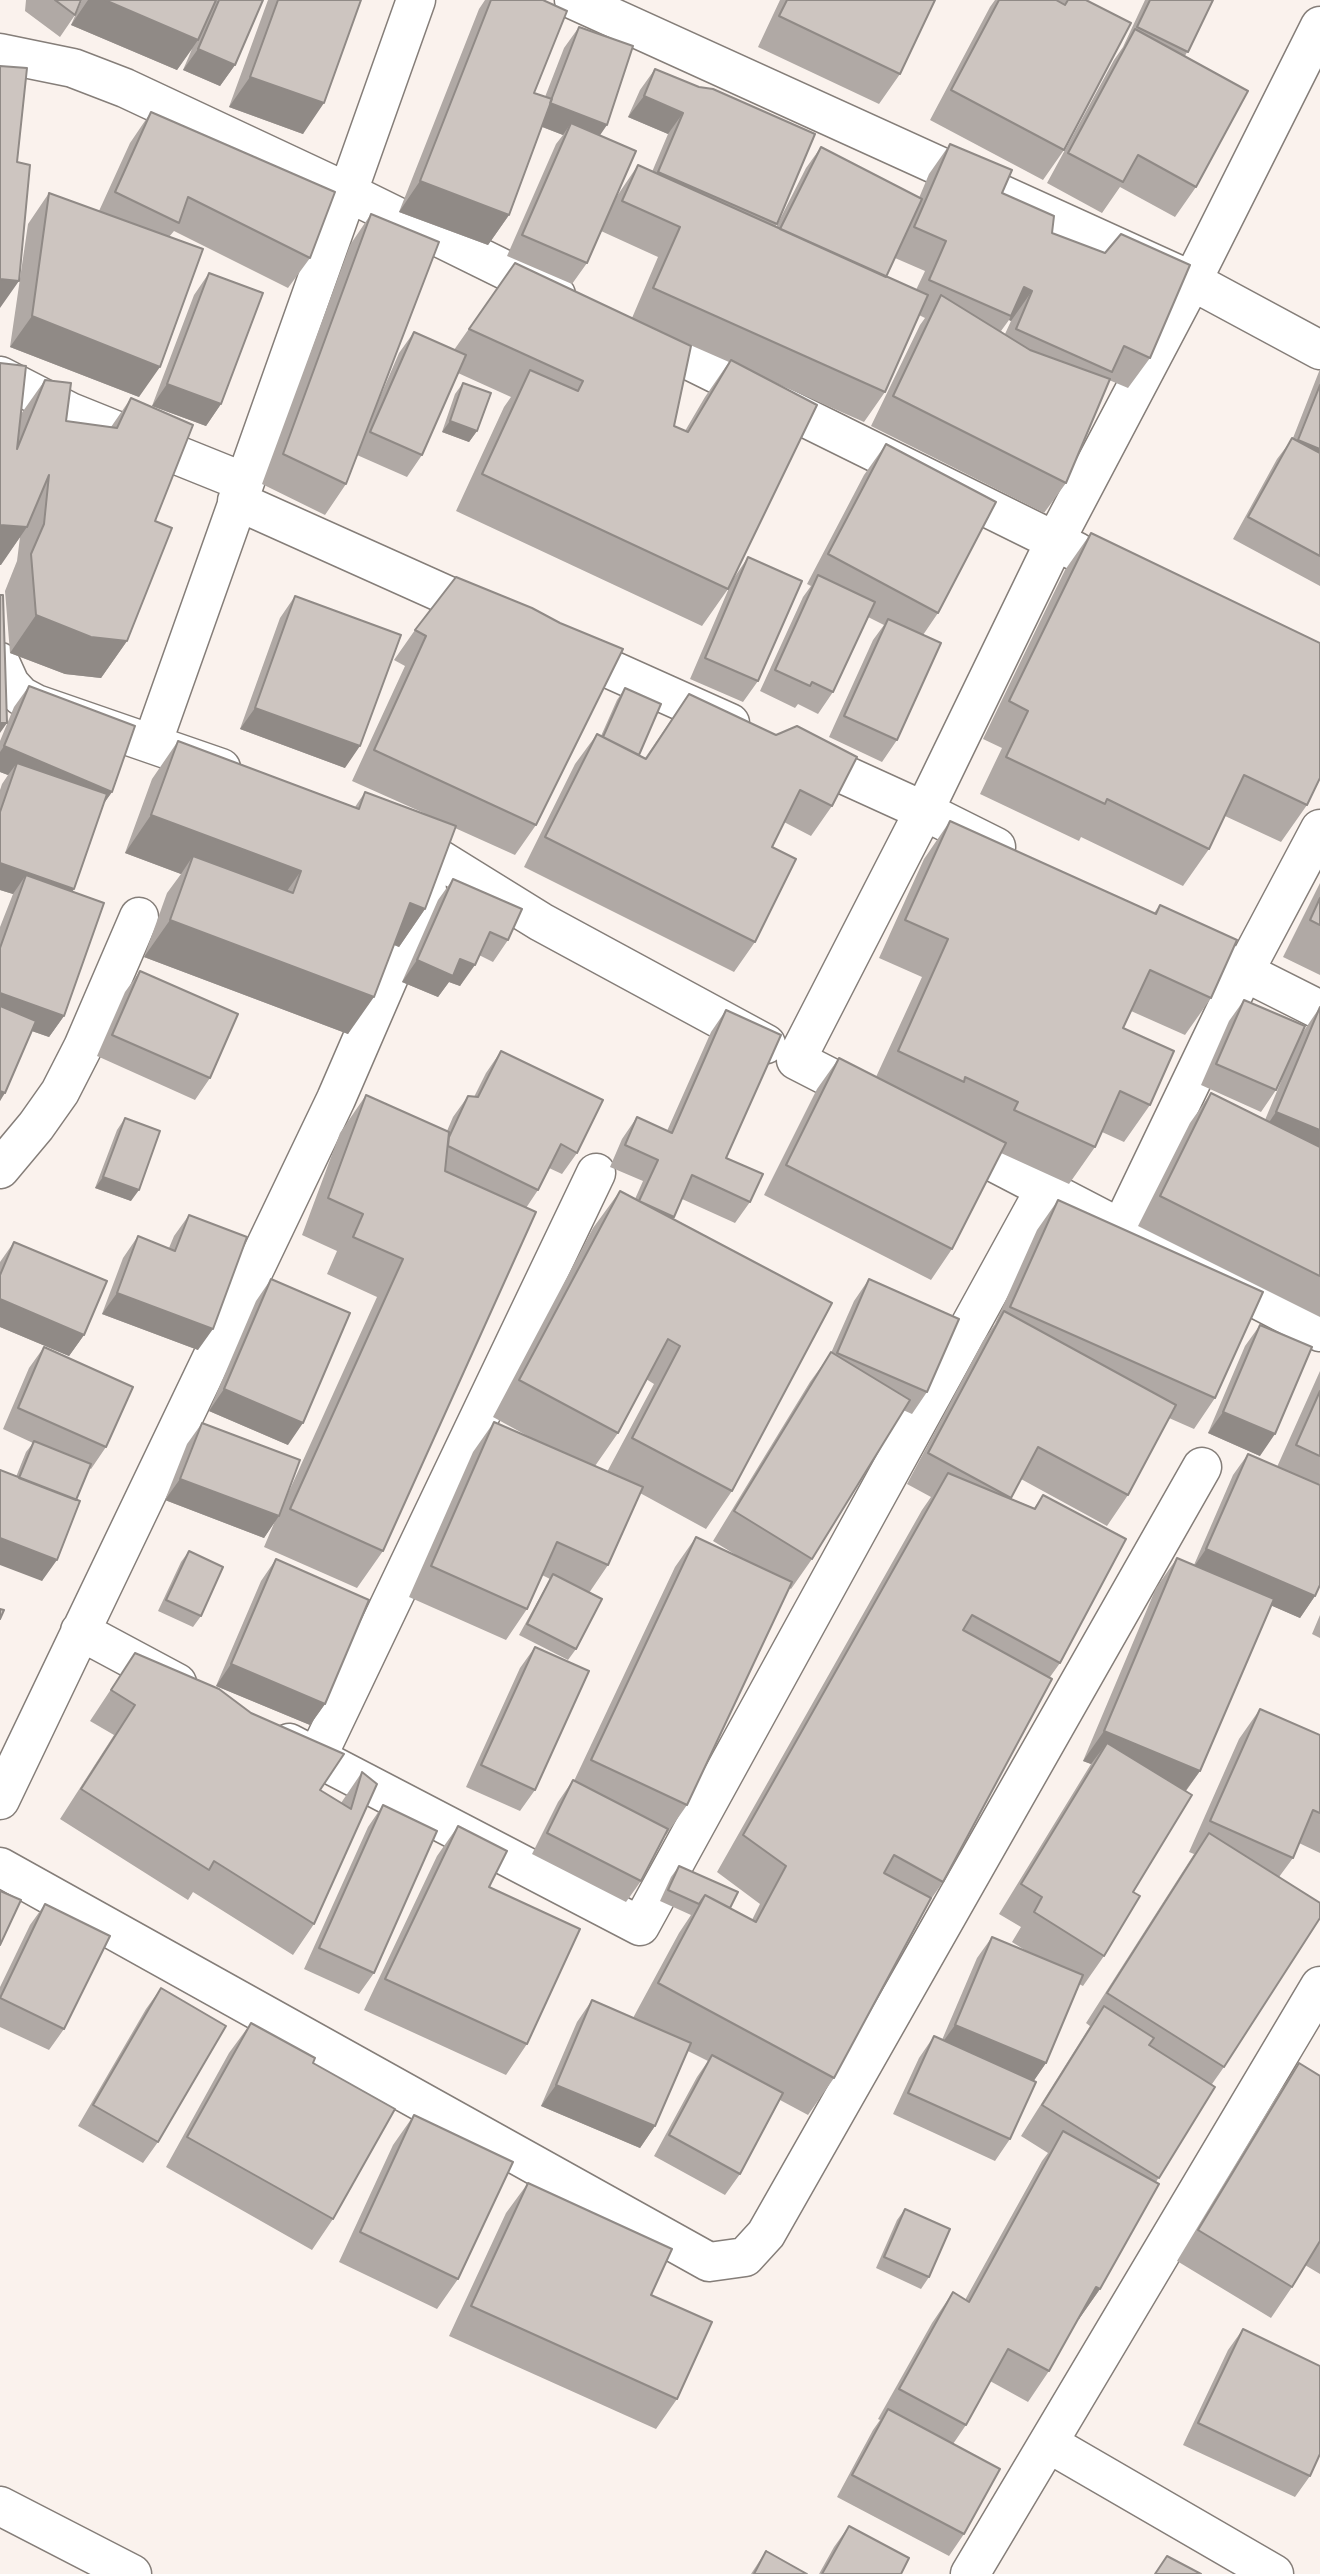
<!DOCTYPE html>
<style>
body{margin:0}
canvas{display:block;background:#faf2ed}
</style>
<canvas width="1320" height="2574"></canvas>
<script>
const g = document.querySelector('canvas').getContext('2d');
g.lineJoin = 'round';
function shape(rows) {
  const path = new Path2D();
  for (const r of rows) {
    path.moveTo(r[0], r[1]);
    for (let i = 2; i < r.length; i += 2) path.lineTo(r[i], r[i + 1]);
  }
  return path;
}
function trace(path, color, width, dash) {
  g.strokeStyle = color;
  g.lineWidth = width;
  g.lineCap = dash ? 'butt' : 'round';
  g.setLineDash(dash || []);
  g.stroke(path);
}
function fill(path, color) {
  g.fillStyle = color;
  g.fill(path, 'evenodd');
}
const minor = shape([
 [574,0,1192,281,1320,350],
 [0,53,73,68,125,88,347,192,556,295],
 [642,337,1077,552],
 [0,376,70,412,244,482],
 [237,501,491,615],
 [565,649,730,723],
 [0,662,10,684,21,696,36,704,221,768],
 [152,744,416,0],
 [801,755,924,811,996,847],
 [399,834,541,922,766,1044],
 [1181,940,1320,1010],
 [874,1100,796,1060,924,811,1055,541,1192,281,1320,26],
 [949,1139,1320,1332],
 [0,1169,36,1126,60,1092,83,1047,139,917],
 [1121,1228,1244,972,1320,829],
 [80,1631,177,1683],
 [289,1743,640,1926,1045,1189],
 [317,1757,596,1173],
 [0,1800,336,1099,427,889],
 [0,1867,709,2262,745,2257,766,2234,1202,1467],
 [1048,2443,1274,2574],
 [0,2506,132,2574],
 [970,2574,1320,1986]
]);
trace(minor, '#857e79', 41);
trace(minor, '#fff', 38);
fill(shape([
 [26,0,81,0,75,15,60,37,25,11],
 [82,0,263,0,235,65,220,86,183,70,192,49,177,70,71,25],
 [268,0,361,0,303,134,229,107],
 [485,0,543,0,534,93,545,97,564,48,579,27,600,135,617,196,638,165,652,172,668,134,628,117,640,90,655,69,777,224,775,227,776,227,806,168,821,147,919,198,929,174,950,144,1002,193,1052,233,1150,358,1128,388,1109,380,1066,483,1044,513,871,426,920,325,925,318,919,315,885,392,864,422,769,380,734,578,748,557,758,681,743,702,690,679,732,581,728,589,702,626,456,511,504,407,511,397,458,373,422,455,407,477,357,455,346,484,325,515,262,484,350,245,371,214,377,404,399,353,414,332,454,350,515,263,632,318,658,257,601,231,587,263,572,284,507,256,556,144,563,135,542,127,509,215,488,245,399,212,479,9],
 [895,258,925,271,916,290,886,277],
 [1009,320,1011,321,1005,334,1001,331],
 [672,337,729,362,705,397,685,431,674,426],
 [780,0,935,0,900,74,879,104,758,47],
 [995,0,1086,0,1064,150,1043,180,930,120,990,7],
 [1145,0,1213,0,1185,56,1196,187,1175,217,1120,187,1102,213,1047,183,1114,60,1123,47],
 [151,112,310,258,288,288,174,231,169,237,139,397,10,347,28,224,49,193,99,211,130,143],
 [209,273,221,404,206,426,152,406,194,295],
 [0,363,21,414,45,380,66,421,111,427,131,398,155,521,127,641,101,678,65,674,10,653,5,591,17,561,20,537,0,565],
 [1320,369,1320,586,1233,539,1277,459,1293,438],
 [463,383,477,431,469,442,442,432,455,394],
 [886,444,938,613,923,635,897,740,882,762,829,737,873,640,884,625,868,617,833,692,818,714,798,704,795,708,760,691,803,597,811,586,807,584,864,475],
 [1091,533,1307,805,1281,842,1225,816,1209,849,1183,886,1081,837,1079,841,980,794,1002,748,983,739,1065,570],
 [456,577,536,825,515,855,455,828,425,909,399,947,394,945,348,1034,144,957,167,893,181,874,125,853,152,779,178,741,355,807,365,792,426,814,352,781,405,666,394,660,415,630],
 [295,596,345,768,240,729,280,618],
 [29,686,112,792,104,803,74,889,72,892,64,1016,49,1037,32,1031,0,1101,0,927,13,894,0,890,0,790,2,784,8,775,0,772,0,741,14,707],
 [625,688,639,755,645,758,689,694,832,806,811,836,784,822,772,847,755,942,734,972,524,867,575,764,597,734,601,736,617,700],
 [950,821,1154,913,1160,905,1211,998,1185,1035,1131,1011,1123,1028,1150,1105,1124,1142,1102,1132,1095,1147,1069,1184,1001,1153,952,1249,931,1280,764,1195,817,1089,839,1058,876,1077,922,977,879,958,924,859],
 [453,879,508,940,493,962,479,955,460,986,449,982,438,997,402,982,438,900],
 [1320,883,1320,975,1283,957],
 [140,971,210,1078,195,1100,97,1056,125,992],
 [1244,1000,1303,1032,1320,1007,1320,1317,1138,1226,1190,1123,1211,1093,1265,1120,1282,1079,1276,1090,1261,1112,1201,1085,1229,1021],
 [726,1010,726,1158,750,1202,735,1223,682,1199,672,1219,732,1491,706,1529,640,1493,608,1565,589,1593,576,1649,568,1660,519,1635,550,1579,542,1575,527,1609,506,1640,409,1597,473,1452,494,1422,535,1440,493,1417,593,1228,620,1191,635,1199,643,1181,610,1167,622,1139,637,1117,667,1131,711,1032],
 [646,1379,654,1384,607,1472,595,1466,618,1433],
 [501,1051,577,1153,562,1174,549,1168,538,1190,526,1208,383,1551,357,1588,264,1547,275,1521,264,1538,165,1500,187,1444,202,1423,286,1498,377,1297,327,1274,337,1251,302,1235,340,1133,366,1095,447,1131,453,1117,468,1096,474,1097,486,1073],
 [125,1118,131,1201,95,1188,117,1130],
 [1058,1200,1215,1398,1194,1429,1169,1418,1128,1495,1107,1526,1021,1479,1010,1498,1034,1508,1043,1495,1060,1663,1050,1677,943,1882,929,1902,834,2078,808,2115,780,2100,740,2174,725,2195,654,2156,697,2077,708,2061,688,2051,655,2126,640,2148,541,2106,577,2022,592,2000,633,2018,679,1933,691,1915,660,1901,671,1877,679,1866,730,1908,752,1920,760,1904,717,1872,922,1510,931,1497,907,1484,983,1341,995,1324,1037,1230],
 [189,1215,198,1350,102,1314,123,1258,138,1236,169,1248,174,1236],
 [14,1242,84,1335,69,1356,0,1327,0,1262],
 [271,1279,288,1445,209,1411,256,1301],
 [869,1279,927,1392,912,1414,903,1410,812,1559,791,1589,789,1588,687,1805,666,1835,665,1835,641,1881,626,1902,532,1854,558,1802,573,1780,574,1781,675,1567,696,1537,736,1555,713,1541,810,1382,831,1353,854,1301],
 [1260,1325,1260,1456,1208,1433,1245,1346],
 [44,1347,106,1447,91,1469,89,1468,42,1581,16,1477,26,1452,33,1443,3,1429,29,1368],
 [1320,1371,1320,1585,1315,1596,1300,1618,1271,1605,1200,1771,1186,1791,1133,1892,1104,1956,1083,1986,1079,1984,1046,2063,1034,2080,1010,2139,995,2161,893,2114,919,2058,934,2036,942,2040,977,1958,992,1937,1028,1952,1012,1942,1021,1927,999,1914,1091,1764,1083,1761,1156,1588,1177,1558,1194,1565,1233,1475,1248,1454,1277,1467],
 [189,1551,201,1616,193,1627,158,1611,181,1562],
 [276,1559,325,1704,310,1725,216,1686,261,1581],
 [1320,1615,1320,1638,1312,1634],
 [535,1647,535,1790,520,1811,466,1787,520,1668],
 [135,1653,320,1790,341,1803,362,1772,377,1784,314,1924,293,1955,193,1892,188,1900,60,1819,114,1735,90,1721],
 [1260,1709,1320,1735,1320,1853,1299,1843,1293,1858,1279,1877,1224,2067,1212,2084,1215,2087,1156,2182,1100,2289,1079,2319,1078,2319,1049,2371,1028,2402,990,2381,966,2425,953,2444,964,2534,949,2556,837,2497,873,2430,880,2420,878,2419,932,2323,953,2292,965,2300,1042,2161,1048,2153,1021,2136,1090,2026,1086,2023,1194,1854,1189,1852,1239,1739],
 [383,1805,374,1973,359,1994,304,1969,368,1827],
 [458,1826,489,1887,527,2044,506,2075,364,2010,437,1856],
 [45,1904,64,2029,49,2050,0,2027,0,1987,30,1925],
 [161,1988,158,2142,143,2163,78,2126,146,2009],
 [251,2023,313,2063,333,2219,312,2250,166,2167,229,2053],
 [1299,2063,1320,2076,1320,2274,1305,2265,1292,2287,1271,2318,1177,2261,1278,2094],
 [414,2115,458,2279,437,2309,339,2262,393,2145],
 [528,2183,651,2295,677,2399,656,2429,449,2336,506,2213],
 [905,2209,929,2277,921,2289,876,2268,897,2220],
 [1243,2329,1310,2476,1295,2497,1183,2445,1228,2350],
 [849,2526,901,2574,819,2574,834,2547],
 [766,2551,807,2574,751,2574]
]), '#b0a9a5');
fill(shape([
 [88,0,105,0,198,40,177,70,71,25],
 [198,49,235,65,220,86,183,70],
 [250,77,324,103,303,134,229,107],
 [644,96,683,113,668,134,628,117],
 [550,103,607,125,592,147,571,123,563,135,535,124],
 [420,181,509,215,488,245,399,212],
 [0,279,19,281,0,308],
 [1024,287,1032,291,1011,321,1009,320],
 [32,316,160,367,139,397,10,347],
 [167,384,221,404,206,426,152,406],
 [450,421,477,431,469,442,442,432],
 [1298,440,1320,449,1320,476],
 [0,525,27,527,1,565,0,565],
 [36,615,127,641,101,678,65,674,10,653],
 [255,708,360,746,345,768,240,729],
 [0,723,7,723,0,733],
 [4,746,112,792,97,813,17,763,8,775,0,772,0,752],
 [151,815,301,871,275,908,193,856,181,874,125,853],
 [0,863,74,889,59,910,26,875,13,894,0,890],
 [410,903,425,909,399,947,383,940],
 [170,920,374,997,348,1034,144,957],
 [460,959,475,965,460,986,449,982,438,997,402,982,417,960],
 [0,993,64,1016,49,1037,0,1020],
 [0,1091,5,1093,0,1101],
 [1276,1112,1320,1130,1320,1169,1255,1143],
 [103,1177,139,1190,131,1201,95,1188],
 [117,1293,213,1329,198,1350,102,1314],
 [0,1299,84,1335,69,1356,0,1327],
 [224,1389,303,1423,288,1445,209,1411],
 [1223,1412,1275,1434,1260,1456,1208,1433],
 [180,1479,279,1516,264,1538,165,1500],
 [0,1538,57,1560,42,1581,0,1565],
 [1206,1549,1315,1596,1300,1618,1191,1571],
 [231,1664,325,1704,310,1725,216,1686],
 [1104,1731,1200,1771,1178,1801,1107,1743,1091,1764,1083,1761],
 [955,2025,1046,2063,1031,2085,940,2046],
 [556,2085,655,2126,640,2148,541,2106],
 [1096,2287,1100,2289,1079,2319,1074,2317]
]), '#908a86');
const building = shape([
 [55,0,81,0,75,15,55,0],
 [105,0,216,0,198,40,105,0],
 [219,0,263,0,235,65,198,49,219,0],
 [278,0,361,0,324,103,250,77,278,0],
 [491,0,543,0,567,11,534,93,552,99,509,215,420,181,491,0],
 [787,0,935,0,900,74,779,16,787,0],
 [999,0,1056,0,1065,5,1068,0,1086,0,1131,23,1064,150,951,90,999,0],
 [1150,0,1213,0,1188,52,1137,27,1150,0],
 [579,27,633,46,607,125,550,103,579,27],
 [1135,29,1248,91,1196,187,1138,155,1123,182,1068,153,1135,29],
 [0,66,27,68,17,162,30,165,19,281,0,279,0,66],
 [655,69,699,87,713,89,815,134,777,224,658,172,683,113,644,96,655,69],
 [151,112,335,192,310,258,188,197,179,223,115,192,151,112],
 [571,123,636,151,587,263,522,235,571,123],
 [950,144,1012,170,1002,193,1054,216,1052,233,1105,253,1121,234,1190,265,1150,358,1124,346,1112,372,1016,329,1032,291,1024,287,1011,316,929,280,946,241,914,227,950,144],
 [821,147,922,199,886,277,780,229,821,147],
 [638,165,928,295,885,392,653,288,680,227,622,201,638,165],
 [49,193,203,249,160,367,32,316,49,193],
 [371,214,439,242,346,484,283,454,371,214],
 [515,263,691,346,674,426,688,432,731,360,817,405,728,589,482,474,530,370,578,391,583,381,469,329,515,263],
 [209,273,263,293,221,404,167,384,209,273],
 [941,295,1030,350,1110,379,1066,483,893,396,941,295],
 [414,332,466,355,422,455,370,432,414,332],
 [0,363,26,366,17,449,45,380,71,383,66,421,117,428,131,398,193,425,155,521,172,528,127,641,91,637,36,615,31,554,44,524,49,475,27,527,0,525,0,363],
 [463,383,491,393,477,431,450,421,463,383],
 [1320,385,1320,449,1298,440,1320,385],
 [1292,438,1320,453,1320,556,1248,517,1292,438],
 [886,444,996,502,938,613,828,554,886,444],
 [1091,533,1320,643,1320,778,1307,805,1244,775,1209,849,1107,799,1105,804,1006,757,1028,711,1009,701,1091,533],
 [748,557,802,581,758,681,705,658,748,557],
 [818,575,875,602,833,692,812,682,810,686,775,670,818,575],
 [456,577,532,608,560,623,623,649,536,825,374,750,426,636,415,630,456,577],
 [0,595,3,595,7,723,0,723,0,595],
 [295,596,401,635,360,746,255,708,295,596],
 [888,619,941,643,897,740,844,716,888,619],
 [29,686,135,726,112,792,4,746,29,686],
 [625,688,661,704,639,755,603,737,625,688],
 [689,694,776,735,797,726,857,757,832,806,800,790,772,847,796,859,755,942,545,837,597,734,646,759,689,694],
 [178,741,359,809,365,792,456,826,425,909,410,903,374,997,170,920,193,856,293,893,301,871,151,815,178,741],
 [17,763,107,794,74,889,0,863,0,812,17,763],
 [950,821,1156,914,1160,905,1237,940,1211,998,1150,970,1123,1028,1174,1051,1150,1105,1120,1091,1095,1147,1014,1110,1018,1102,965,1077,964,1082,898,1051,948,939,905,920,950,821],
 [26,875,104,903,64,1016,0,993,0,948,26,875],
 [453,879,522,909,508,940,490,932,475,965,460,959,453,976,417,960,453,879],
 [1320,898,1320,925,1310,920,1320,898],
 [140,971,238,1014,210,1078,112,1035,140,971],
 [1244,1000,1305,1026,1276,1090,1216,1064,1244,1000],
 [0,1006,36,1021,5,1093,0,1091,0,1006],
 [1320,1007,1320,1130,1276,1112,1320,1007],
 [726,1010,781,1035,726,1158,763,1174,750,1202,692,1175,674,1217,639,1201,658,1160,625,1145,637,1117,672,1133,726,1010],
 [501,1051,603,1100,577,1153,561,1144,538,1190,448,1146,449,1137,468,1096,478,1097,501,1051],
 [839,1058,1006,1143,952,1249,786,1165,839,1058],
 [1211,1093,1320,1147,1320,1276,1160,1196,1211,1093],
 [366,1095,449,1132,445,1171,536,1212,383,1551,290,1509,403,1259,353,1237,363,1214,328,1198,366,1095],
 [125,1118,160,1131,139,1190,103,1177,125,1118],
 [620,1191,832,1303,732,1491,632,1438,680,1346,668,1339,618,1433,519,1380,620,1191],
 [1058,1200,1263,1292,1215,1398,1010,1307,1058,1200],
 [189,1215,247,1237,213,1329,117,1293,138,1236,175,1251,189,1215],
 [14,1242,107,1281,84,1335,0,1299,0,1275,14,1242],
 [271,1279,350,1313,303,1423,224,1389,271,1279],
 [869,1279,959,1319,927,1392,837,1353,869,1279],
 [1004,1311,1176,1405,1128,1495,1038,1447,1011,1498,928,1453,1004,1311],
 [1260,1325,1312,1347,1275,1434,1223,1412,1260,1325],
 [44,1347,133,1387,106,1447,18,1408,44,1347],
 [831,1352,910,1400,812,1559,734,1511,831,1352],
 [1320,1391,1320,1456,1296,1445,1320,1391],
 [494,1422,643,1487,608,1565,557,1542,527,1609,431,1566,494,1422],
 [202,1423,300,1460,279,1516,180,1479,202,1423],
 [34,1441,91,1464,76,1500,19,1478,34,1441],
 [1248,1454,1320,1485,1320,1585,1315,1596,1206,1549,1248,1454],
 [0,1470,80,1501,57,1560,0,1538,0,1470],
 [948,1473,1035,1509,1043,1495,1126,1539,1060,1663,972,1615,963,1630,1052,1679,943,1882,894,1855,884,1873,931,1898,834,2078,658,1983,705,1895,756,1922,786,1866,743,1835,948,1473],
 [696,1537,792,1582,687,1805,591,1760,696,1537],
 [189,1551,223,1567,201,1616,166,1600,189,1551],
 [1177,1558,1274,1599,1200,1771,1104,1731,1177,1558],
 [276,1559,369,1600,325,1704,231,1664,276,1559],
 [553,1574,602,1599,576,1649,527,1624,553,1574],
 [0,1609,4,1610,0,1619,0,1609],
 [535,1647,589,1671,535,1790,481,1765,535,1647],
 [135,1653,219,1689,251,1713,344,1754,320,1790,351,1809,362,1772,377,1784,314,1924,214,1861,209,1870,81,1789,135,1705,111,1690,135,1653],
 [1260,1709,1320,1735,1320,1813,1313,1810,1293,1858,1210,1821,1260,1709],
 [1107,1743,1192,1795,1133,1892,1140,1896,1104,1956,1034,1912,1042,1897,1021,1884,1107,1743],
 [573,1780,668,1829,641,1881,547,1833,573,1780],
 [383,1805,437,1831,374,1973,319,1948,383,1805],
 [458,1826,507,1851,489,1887,580,1929,527,2044,385,1979,458,1826],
 [1209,1833,1320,1903,1320,1918,1224,2067,1107,1993,1209,1833],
 [679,1866,738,1892,730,1908,705,1895,699,1904,668,1890,679,1866],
 [0,1891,21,1900,0,1945,0,1891],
 [45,1904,110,1936,64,2029,0,1998,45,1904],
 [992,1937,1083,1975,1046,2063,955,2025,992,1937],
 [161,1988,226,2026,158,2142,93,2105,161,1988],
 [592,2000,691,2043,655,2126,556,2085,592,2000],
 [1104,2006,1154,2038,1149,2045,1215,2087,1159,2178,1042,2105,1104,2006],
 [251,2023,315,2058,313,2063,395,2109,333,2219,187,2137,251,2023],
 [934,2036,1036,2082,1010,2139,908,2093,934,2036],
 [712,2055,783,2093,740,2174,669,2135,712,2055],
 [1299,2063,1320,2076,1320,2241,1292,2287,1198,2230,1299,2063],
 [414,2115,513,2162,458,2279,360,2232,414,2115],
 [1063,2131,1159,2184,1100,2289,1096,2287,1049,2371,1008,2349,966,2425,899,2389,953,2292,969,2302,1063,2131],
 [528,2183,672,2249,651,2295,712,2322,677,2399,471,2306,528,2183],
 [905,2209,950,2229,929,2277,884,2257,905,2209],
 [1243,2329,1320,2366,1320,2454,1310,2476,1198,2423,1243,2329],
 [888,2409,1000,2469,964,2534,852,2475,888,2409],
 [849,2526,909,2558,901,2574,822,2574,849,2526],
 [766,2551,807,2574,754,2574,766,2551],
 [1167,2556,1201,2574,1155,2574,1167,2556]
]);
fill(building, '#cdc5c0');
trace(building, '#908a86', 2);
</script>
